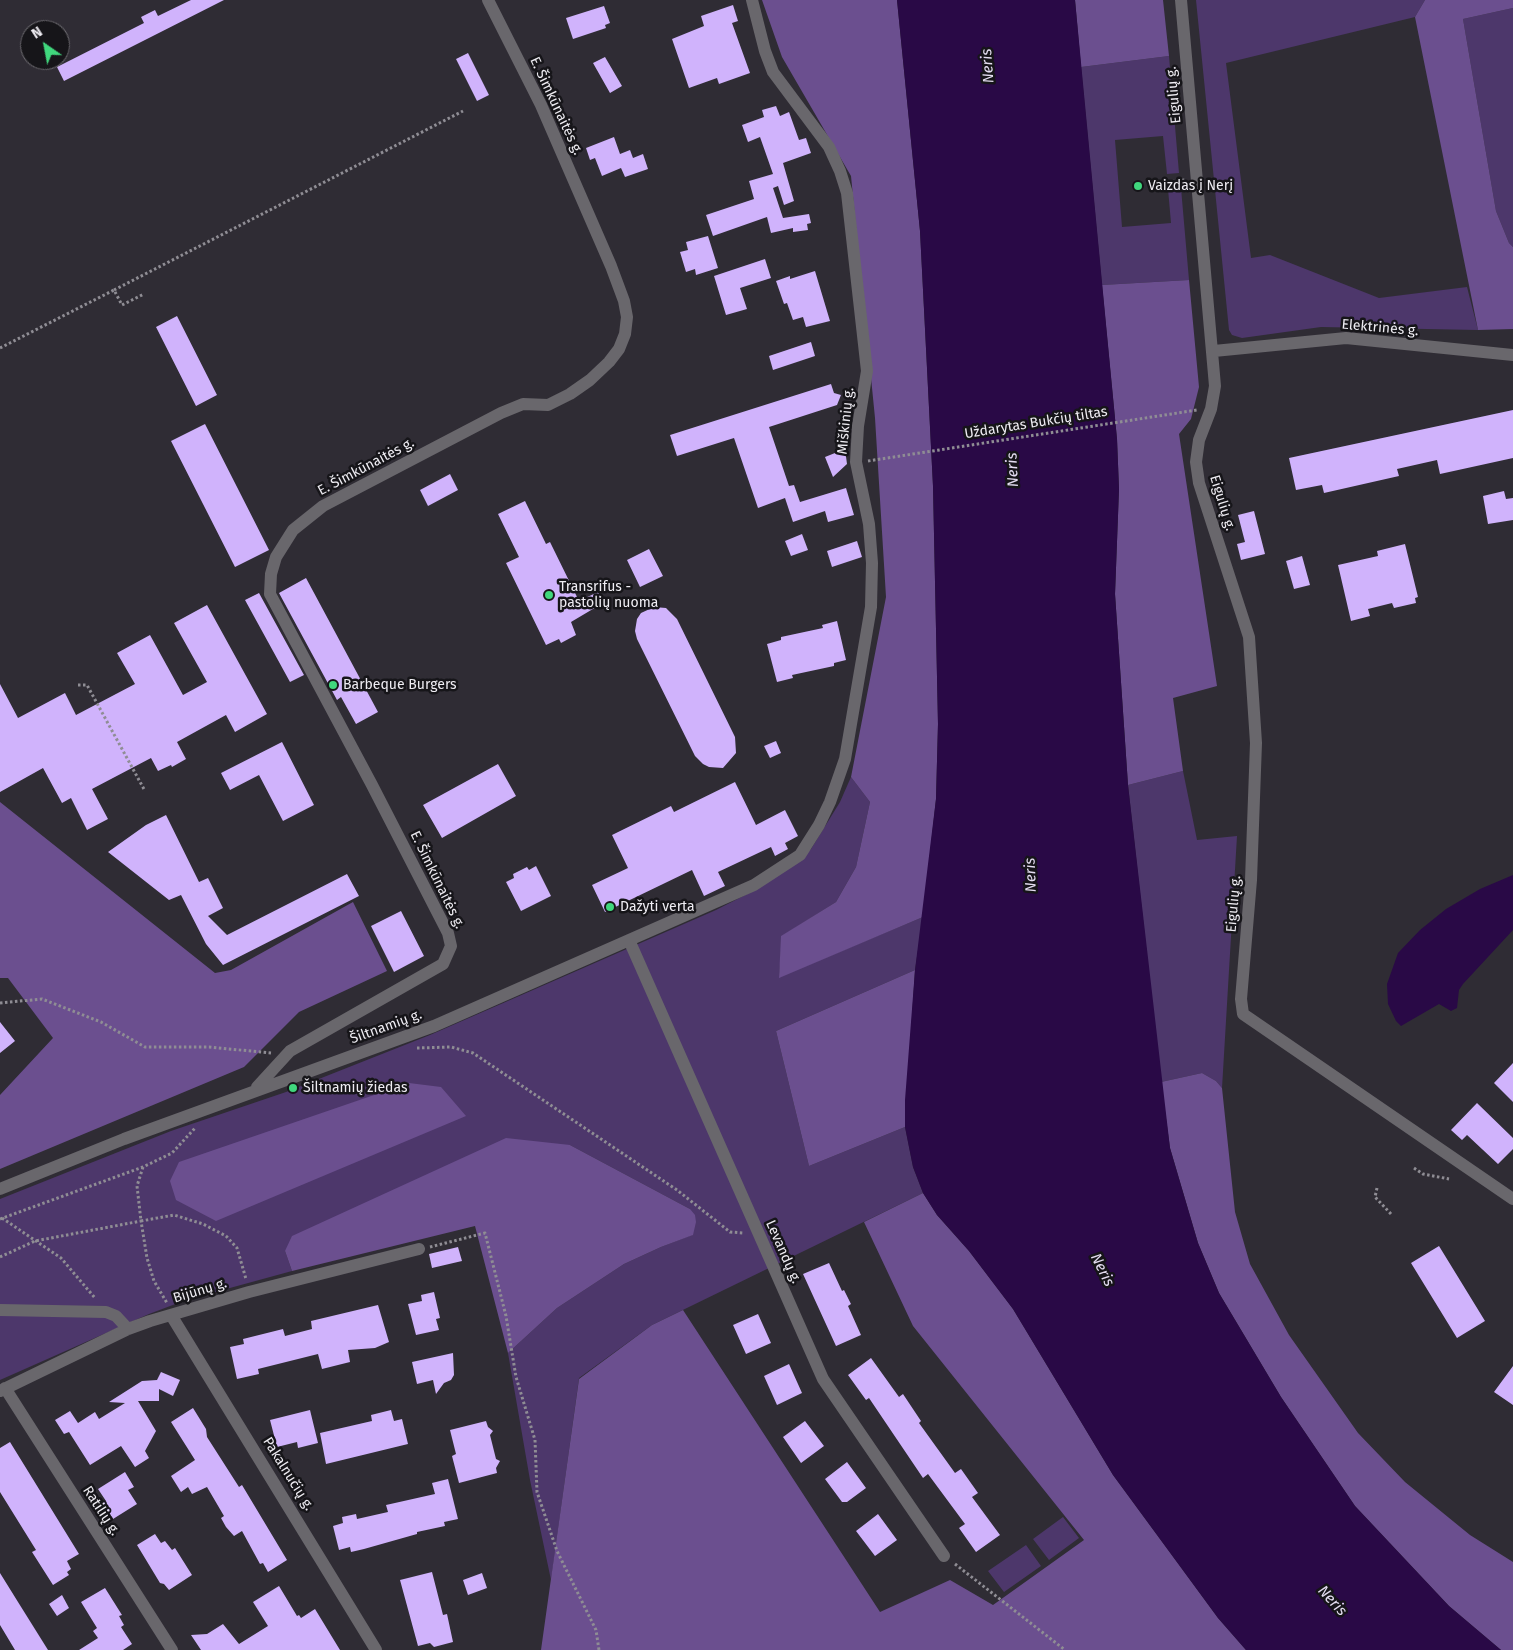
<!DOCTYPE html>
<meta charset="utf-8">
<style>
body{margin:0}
#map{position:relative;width:1513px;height:1650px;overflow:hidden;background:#2f2c34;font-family:"Fira Sans",sans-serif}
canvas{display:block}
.north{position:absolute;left:20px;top:20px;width:50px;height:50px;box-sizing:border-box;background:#161519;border:1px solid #6d6b70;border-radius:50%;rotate:327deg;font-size:14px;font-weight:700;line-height:20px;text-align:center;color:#efedf3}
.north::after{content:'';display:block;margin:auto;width:18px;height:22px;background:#40d77d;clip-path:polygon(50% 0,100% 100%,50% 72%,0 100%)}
</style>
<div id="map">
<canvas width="1513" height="1650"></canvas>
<div class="north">N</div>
</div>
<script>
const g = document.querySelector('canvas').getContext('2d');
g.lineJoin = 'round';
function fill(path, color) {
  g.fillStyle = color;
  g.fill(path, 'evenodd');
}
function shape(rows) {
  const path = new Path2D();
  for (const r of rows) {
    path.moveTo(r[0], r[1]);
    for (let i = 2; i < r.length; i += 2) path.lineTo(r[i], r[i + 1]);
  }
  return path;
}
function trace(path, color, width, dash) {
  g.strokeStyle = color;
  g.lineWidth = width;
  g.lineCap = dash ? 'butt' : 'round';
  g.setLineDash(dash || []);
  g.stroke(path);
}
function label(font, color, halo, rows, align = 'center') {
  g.font = font + ' "Fira Sans",sans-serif';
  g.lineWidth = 5;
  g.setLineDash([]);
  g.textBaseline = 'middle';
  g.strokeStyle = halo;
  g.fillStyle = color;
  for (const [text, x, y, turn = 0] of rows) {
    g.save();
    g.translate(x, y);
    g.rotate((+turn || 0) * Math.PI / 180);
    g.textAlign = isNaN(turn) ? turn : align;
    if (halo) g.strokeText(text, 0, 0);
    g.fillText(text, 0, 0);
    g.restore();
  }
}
fill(shape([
 [1196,0,1425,0,1415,17,1226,63,1251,258,1270,255,1379,298,1467,287,1478,330,1321,327,1242,338,1232,335,1229,330],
 [1513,8,1513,247,1509,243,1496,211,1463,19],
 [1169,56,1179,173,1167,174,1163,136,1115,140,1122,227,1171,223,1168,189,1181,188,1189,280,1102,285,1081,67],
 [1183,771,1197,840,1237,836,1222,1088,1216,1081,1202,1073,1161,1082,1128,785],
 [851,777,870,802,856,867,836,902,782,936,779,977,923,917,915,970,776,1031,809,1166,905,1127,913,1167,923,1193,652,1325,579,1378,551,1580,530,1480,508,1353,557,1308,624,1264,661,1247,692,1235,690,1209,570,1145,285,1251,292,1271,186,1300,149,1314,0,1380,0,1199,171,1131,286,1092,430,1035,716,910,759,888,811,849,840,802],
 [1063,1517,1079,1538,1049,1560,1033,1539],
 [1026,1545,1041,1566,1004,1592,988,1571]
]), '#4d376b');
fill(shape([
 [762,0,897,0,920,231,924,309,933,486,938,724,936,799,923,917,779,978,781,936,836,902,856,867,870,802,851,777,886,597,875,418,851,176,782,57],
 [1075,0,1163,0,1169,56,1081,67],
 [1425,0,1513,0,1513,8,1463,19,1496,211,1509,243,1513,247,1513,329,1478,330,1415,17],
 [1189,280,1199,387,1191,419,1179,434,1217,686,1173,698,1183,771,1128,785,1115,594,1119,489,1117,439,1102,285],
 [0,802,215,973,231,970,353,902,387,971,299,1012,244,1067,0,1169,0,1095,53,1038,8,978,0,978],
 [915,970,905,1127,809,1166,776,1031],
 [1202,1073,1216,1081,1222,1088,1235,1212,1250,1264,1289,1335,1358,1433,1405,1482,1470,1535,1513,1562,1513,1650,1501,1650,1449,1606,1355,1506,1281,1397,1219,1293,1198,1243,1170,1148,1161,1082],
 [409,1083,441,1087,466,1116,216,1221,176,1200,170,1181,179,1162],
 [506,1138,570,1145,690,1209,695,1215,696,1222,693,1235,661,1247,624,1264,557,1308,508,1353,475,1226,292,1271,285,1251,292,1236],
 [923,1193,937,1215,969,1251,1013,1309,1113,1475,1218,1618,1246,1650,541,1650,579,1379,652,1325,683,1310,880,1612,950,1580,993,1605,1084,1540,913,1326,864,1222]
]), '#6b4f8f');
fill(shape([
 [897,0,1075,0,1117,439,1119,489,1115,594,1128,785,1170,1148,1198,1243,1219,1293,1281,1397,1355,1506,1449,1606,1501,1650,1246,1650,1218,1618,1113,1475,1013,1309,969,1251,937,1215,923,1193,913,1167,905,1127,905,1100,915,970,936,799,938,724,933,486,924,309,920,231],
 [1513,875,1513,930,1463,984,1459,990,1457,1008,1451,1011,1439,1004,1401,1026,1396,1021,1388,1004,1387,984,1398,953,1420,930,1446,909,1480,889]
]), '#290946');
fill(shape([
 [191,0,224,0,64,81,57,67,144,23,141,17,155,10,158,16],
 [733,5,738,21,732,23,750,73,719,84,717,78,689,88,672,39,704,26,701,16],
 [604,6,610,23,605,25,606,28,573,39,566,18],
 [468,53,489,95,477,101,456,59],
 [605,57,622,86,610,93,593,63],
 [776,106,780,116,789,112,799,140,806,138,811,153,783,163,794,201,784,205,778,186,773,188,783,218,809,214,811,223,807,224,808,230,793,232,793,228,771,233,767,217,713,236,706,215,754,199,749,181,773,174,760,137,748,142,742,125,764,117,762,110],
 [614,137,620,154,630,150,633,158,643,154,648,169,625,177,621,168,602,176,595,158,590,160,586,148],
 [708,236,718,268,696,275,695,269,686,272,680,252,688,250,686,242],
 [765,259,771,278,740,288,747,309,726,315,714,276],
 [815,271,830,321,806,327,803,317,793,320,787,303,784,304,776,281,790,276,790,279],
 [177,316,217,395,196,406,156,327],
 [811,342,815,356,773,370,769,356],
 [831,384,834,393,841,395,837,405,769,427,789,486,794,485,800,502,846,488,854,515,828,522,825,511,793,522,785,498,758,508,734,438,677,456,670,435],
 [1513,410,1513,458,1440,474,1437,460,1397,469,1399,476,1324,493,1322,485,1296,490,1289,458],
 [205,424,269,550,235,567,171,441],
 [845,449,847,464,833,477,825,457],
 [450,474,458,490,428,506,420,490],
 [1504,491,1506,499,1513,498,1513,520,1488,524,1483,496],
 [525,501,546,544,550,542,579,601,598,592,603,603,571,622,576,635,561,643,559,639,546,645,506,563,519,557,498,514],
 [1254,511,1265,554,1241,560,1237,544,1245,542,1238,515],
 [802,534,808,550,791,556,785,541],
 [857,541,862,557,832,567,827,551],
 [1405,544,1418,597,1415,598,1416,603,1394,608,1392,603,1368,609,1370,616,1351,621,1338,565,1378,556,1377,551],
 [649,549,663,576,640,587,627,560],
 [1302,556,1310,585,1294,589,1286,561],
 [306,578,378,712,356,724,341,697,337,700,279,593],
 [259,593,304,675,290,682,245,600],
 [207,605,267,714,235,732,226,715,177,742,186,759,172,767,171,765,158,771,151,758,92,789,108,819,87,830,71,798,62,803,43,768,0,792,0,684,18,718,65,693,76,715,135,684,117,653,150,635,183,695,207,682,174,623],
 [654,607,666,608,677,619,735,737,736,753,723,768,709,767,703,764,695,756,637,639,635,631,637,619,641,613],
 [837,621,846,660,834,663,834,666,792,675,793,678,777,682,767,644,781,640,781,637,823,628,822,625],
 [776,741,781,753,770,758,764,746],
 [282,742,314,805,283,821,259,775,230,790,221,773],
 [498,764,516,796,442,838,423,805],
 [735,782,756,825,785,810,798,836,785,843,788,849,775,856,771,847,718,872,725,886,704,896,692,870,605,912,592,885,628,868,612,835,671,806,674,812],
 [166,815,199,882,208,878,223,908,208,916,227,935,347,874,359,896,223,965,206,944,181,895,169,900,108,852,146,825],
 [536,866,551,896,521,911,506,882,514,878,513,874,527,867,529,870],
 [401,911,424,956,394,972,371,926],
 [0,1022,15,1041,0,1053],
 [1513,1063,1513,1102,1494,1083],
 [1477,1103,1513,1138,1513,1149,1498,1164,1467,1135,1462,1140,1451,1130],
 [1439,1246,1485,1321,1457,1338,1411,1263],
 [458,1247,462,1261,432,1268,429,1254],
 [829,1263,842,1291,844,1290,851,1304,848,1306,861,1335,836,1346,803,1274],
 [434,1292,440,1318,436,1319,439,1330,416,1335,408,1304,422,1301,421,1295],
 [378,1305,389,1342,375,1348,348,1350,350,1362,322,1369,318,1354,258,1369,259,1374,237,1379,230,1347,244,1344,243,1339,283,1329,285,1336,312,1329,311,1321],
 [758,1314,771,1343,746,1354,733,1325],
 [453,1353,454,1375,451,1380,444,1383,436,1394,433,1380,417,1384,412,1362],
 [871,1358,899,1397,903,1394,921,1421,919,1423,955,1473,961,1469,978,1493,972,1497,1000,1535,976,1552,959,1528,965,1524,928,1474,923,1478,869,1398,866,1400,848,1375],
 [789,1364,802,1393,777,1405,764,1376],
 [1513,1366,1513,1405,1494,1392],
 [161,1372,180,1380,173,1396,159,1389,159,1401,138,1401,156,1431,145,1451,149,1458,135,1467,121,1446,90,1465,69,1432,64,1434,55,1420,70,1411,78,1423,95,1412,99,1419,125,1403,109,1402,142,1381,157,1380],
 [193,1408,206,1429,207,1437,239,1487,242,1485,287,1560,268,1572,263,1563,260,1564,242,1531,234,1536,226,1527,221,1518,224,1516,207,1487,192,1494,188,1487,181,1492,171,1476,195,1460,171,1422],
 [310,1410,318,1443,298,1448,297,1442,277,1447,270,1420],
 [391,1410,394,1421,402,1419,408,1444,326,1464,320,1433,372,1421,371,1415],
 [486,1421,488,1427,493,1431,490,1435,496,1459,500,1461,496,1468,497,1473,459,1483,452,1456,456,1454,450,1430],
 [805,1421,824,1446,801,1463,783,1437],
 [10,1442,79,1554,67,1561,71,1569,67,1572,69,1575,53,1585,32,1552,36,1550,0,1492,0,1448],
 [847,1462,866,1488,847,1502,842,1502,825,1479],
 [125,1472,134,1487,128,1490,137,1504,113,1519,103,1503,106,1501,98,1489],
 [448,1479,458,1519,444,1522,445,1526,417,1532,417,1534,364,1549,351,1552,350,1547,339,1550,333,1526,343,1523,342,1517,356,1514,357,1519,388,1512,386,1505,435,1494,432,1483],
 [878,1514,897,1540,875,1556,856,1531],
 [155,1534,161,1543,165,1541,172,1550,175,1548,192,1575,169,1590,164,1584,160,1583,137,1545],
 [432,1572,443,1615,447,1614,453,1642,434,1647,430,1643,418,1646,400,1580],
 [0,1573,18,1602,48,1650,15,1650,0,1625],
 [482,1573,487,1588,468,1595,463,1580],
 [279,1586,297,1616,299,1615,301,1618,315,1609,340,1650,201,1650,191,1635,207,1634,223,1624,239,1644,268,1626,253,1602],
 [105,1588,122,1615,119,1616,124,1625,121,1627,132,1644,123,1650,79,1650,98,1638,93,1631,97,1628,81,1602],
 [62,1595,69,1608,57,1616,49,1604]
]), '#d0b3fc');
trace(shape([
 [1167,182,1185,180],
 [114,290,463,111],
 [0,348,114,290,122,305,144,294],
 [868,461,1197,410],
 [78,685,87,685,145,791],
 [0,1003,42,999,101,1022,145,1047,209,1047,271,1053],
 [417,1048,451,1047,473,1053,677,1190,730,1232,743,1233],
 [143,1167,137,1186,141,1221,174,1215,203,1224,226,1236,237,1248,246,1279],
 [1414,1168,1423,1174,1449,1179],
 [1377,1188,1375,1197,1392,1215],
 [2,1218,61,1258,95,1298],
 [0,1219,143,1167,172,1153,196,1127],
 [430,1247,485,1233,506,1316,516,1377,535,1440,537,1492,557,1551,596,1630,599,1650],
 [0,1257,35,1241,141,1221,147,1258,154,1281,167,1303],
 [955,1564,1065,1650]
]), '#8f8d94', 3, [2.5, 2.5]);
trace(shape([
 [1181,0,1215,386,1211,409,1199,440,1196,462,1199,483,1249,637,1256,743,1251,880,1241,999,1243,1014,1513,1199],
 [1214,351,1346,338,1513,355],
 [629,940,823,1379,944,1556],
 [257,1087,290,1051,443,964,451,946,448,933,372,785,270,594,271,574,276,557,293,530,323,506,501,413,523,404,548,405,570,394,590,380,609,362,619,349,625,334,627,317,624,301,611,266,541,105,488,0],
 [0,1189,124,1139,434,1026,754,885,800,855,819,825,830,802,845,759,871,607,872,563,869,524,856,462,858,426,867,371,847,193,840,171,829,147,773,72,765,51,752,0],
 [0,1310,106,1312,116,1316,128,1329],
 [171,1315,376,1650],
 [5,1388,172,1650],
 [0,1391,128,1329,150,1321,249,1292,419,1249]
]), '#69676c', 12);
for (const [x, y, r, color] of [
 [1138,186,5,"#40d77d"],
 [549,595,5,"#40d77d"],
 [333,685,5,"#40d77d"],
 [610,907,5,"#40d77d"],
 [293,1088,5,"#40d77d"]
]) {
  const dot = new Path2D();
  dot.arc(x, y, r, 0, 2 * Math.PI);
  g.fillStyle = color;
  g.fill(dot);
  trace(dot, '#161519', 2);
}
label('14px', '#efedf3', '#161519', [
 ["Eigulių g.",1174,95,-95],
 ["E. Šimkūnaitės g.",556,106,65],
 ["Elektrinės g.",1380,328,5],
 ["Miškinių g.",846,421,-84],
 ["Uždarytas Bukčių tiltas",1036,423,-9],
 ["E. Šimkūnaitės g.",366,467,-28],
 ["Eigulių g.",1222,503,73],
 ["E. Šimkūnaitės g.",437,880,64],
 ["Eigulių g.",1234,904,-85],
 ["Šiltnamių g.",386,1027,-20],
 ["Levandų g.",783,1252,66],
 ["Bijūnų g.",200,1291,-17],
 ["Pakalnučių g.",288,1474,58],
 ["Ratilių g.",101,1511,57]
]);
label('14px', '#efedf3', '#161519', [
 ["Vaizdas į Nerį",1148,186],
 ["Transrifus -",559,587],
 ["pastolių nuoma",559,603],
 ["Barbeque Burgers",343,685],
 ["Dažyti verta",620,907],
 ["Šiltnamių žiedas",303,1088]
], 'left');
label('italic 15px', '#e4ddf1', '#161519', [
 ["Neris",988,66,-94],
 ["Neris",1013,470,-93],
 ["Neris",1031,875,-92],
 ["Neris",1102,1270,63],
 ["Neris",1332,1601,48]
]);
</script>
